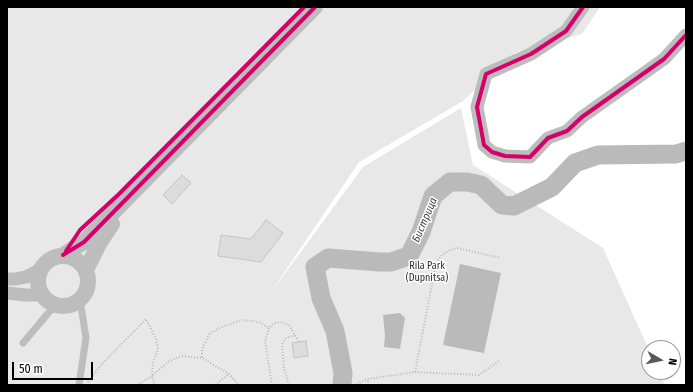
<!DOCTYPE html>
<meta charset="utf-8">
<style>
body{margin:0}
#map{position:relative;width:693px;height:392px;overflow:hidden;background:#fff;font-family:"Fira Sans Condensed",sans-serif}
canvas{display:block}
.frame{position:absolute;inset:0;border:8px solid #000;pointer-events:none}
.north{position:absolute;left:641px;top:340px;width:40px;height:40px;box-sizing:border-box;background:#fff;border:1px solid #999;border-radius:50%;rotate:99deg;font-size:11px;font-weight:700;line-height:16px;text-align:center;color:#000}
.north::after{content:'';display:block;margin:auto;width:14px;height:18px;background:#595959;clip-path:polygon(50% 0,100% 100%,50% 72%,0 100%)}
.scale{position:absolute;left:12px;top:362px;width:81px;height:18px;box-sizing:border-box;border:2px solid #000;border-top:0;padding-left:5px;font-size:12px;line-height:14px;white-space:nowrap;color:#000;-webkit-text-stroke:3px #fff;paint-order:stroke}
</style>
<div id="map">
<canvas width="693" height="392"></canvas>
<div class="frame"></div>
<div class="north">N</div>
<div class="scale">50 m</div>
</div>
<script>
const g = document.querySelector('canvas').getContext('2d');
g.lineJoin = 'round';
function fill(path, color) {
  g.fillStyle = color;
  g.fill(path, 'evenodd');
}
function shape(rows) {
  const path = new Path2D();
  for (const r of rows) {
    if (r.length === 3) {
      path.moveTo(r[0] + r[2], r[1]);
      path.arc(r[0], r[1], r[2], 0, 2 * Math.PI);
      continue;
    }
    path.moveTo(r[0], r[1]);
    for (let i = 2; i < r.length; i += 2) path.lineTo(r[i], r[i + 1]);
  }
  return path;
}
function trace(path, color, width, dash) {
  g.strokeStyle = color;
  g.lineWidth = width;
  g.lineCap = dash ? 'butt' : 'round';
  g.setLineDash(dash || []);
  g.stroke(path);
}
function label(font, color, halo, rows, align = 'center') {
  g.font = font + ' "Fira Sans Condensed",sans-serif';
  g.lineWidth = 3;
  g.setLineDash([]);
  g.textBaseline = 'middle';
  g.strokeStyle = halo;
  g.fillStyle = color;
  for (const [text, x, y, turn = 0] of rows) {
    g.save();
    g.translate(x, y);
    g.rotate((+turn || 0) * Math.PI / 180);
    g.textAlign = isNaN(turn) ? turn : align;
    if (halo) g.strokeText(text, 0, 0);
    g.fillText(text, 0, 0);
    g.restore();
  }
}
fill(shape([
 [7,7,600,7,582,34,517,52,463,101,359,162,269,295,363,167,461,108,473,165,603,248,649,350,649,372,659,372,665,385,7,385]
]), '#e8e8e8');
fill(shape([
 [460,264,501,273,484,353,443,345],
 [400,313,405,318,400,349,384,347,385,336,383,315]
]), '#bababa');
trace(shape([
 [342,385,343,373,335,331,321,298,315,267,328,258,380,262,391,262,409,256,421,232,433,196,450,182,467,182,481,185,502,205,514,206,552,187,575,163,598,155,676,154,686,151]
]), '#bababa', 19);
const building = shape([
 [182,175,191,183,172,204,163,195,182,175],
 [266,220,283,233,261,262,218,256,221,235,251,239,266,220],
 [306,341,308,356,294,358,292,343,306,341]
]);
fill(building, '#dcdcdc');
trace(building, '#c4c4c4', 1);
trace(shape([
 [202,357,202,349,210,333,224,326,242,320,259,322,269,328],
 [415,372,436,263,442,255,450,250,457,248,501,258],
 [88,382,102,364,146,319,156,339,158,349,153,363,152,376,155,385],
 [137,385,152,376,168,362,181,356,202,358,229,374,239,385],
 [215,385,229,374],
 [272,385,265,341,269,328,274,323,280,322,289,325,299,342],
 [289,385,284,369,282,344,286,338,295,335],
 [354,385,368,379,415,372,479,375,500,360],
 [368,385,368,379]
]), '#b8b8b8', 2, [1, 2]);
trace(shape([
 [23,343,55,305],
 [79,385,86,338,80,300]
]), '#bdbdbd', 7);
trace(shape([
 [583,7,566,31,531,54,486,74,477,107,484,145,492,152,505,156,530,157,548,138,567,131,582,117,664,59,686,35],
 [7,279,15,279,26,277,41,269],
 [7,293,25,295,42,295]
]), '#bdbdbd', 13);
trace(shape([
 [63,255,84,242,315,7],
 [63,281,25],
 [86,270,100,242,112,224]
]), '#bdbdbd', 16);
trace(shape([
 [583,7,566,31,531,54,486,74,477,107,484,145,492,152,505,156,530,157,548,138,567,131,582,117,664,59,686,35],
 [66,251,80,230,119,194,304,7],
 [63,255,84,242,315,7]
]), '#d6006c', 4);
label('10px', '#2d2d2d', '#fff', [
 ["Rila Park",427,266],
 ["(Dupnitsa)",427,278]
]);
label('italic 11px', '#3e3e3e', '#fff', [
 ["Бистрица",425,220,-67]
]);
</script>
